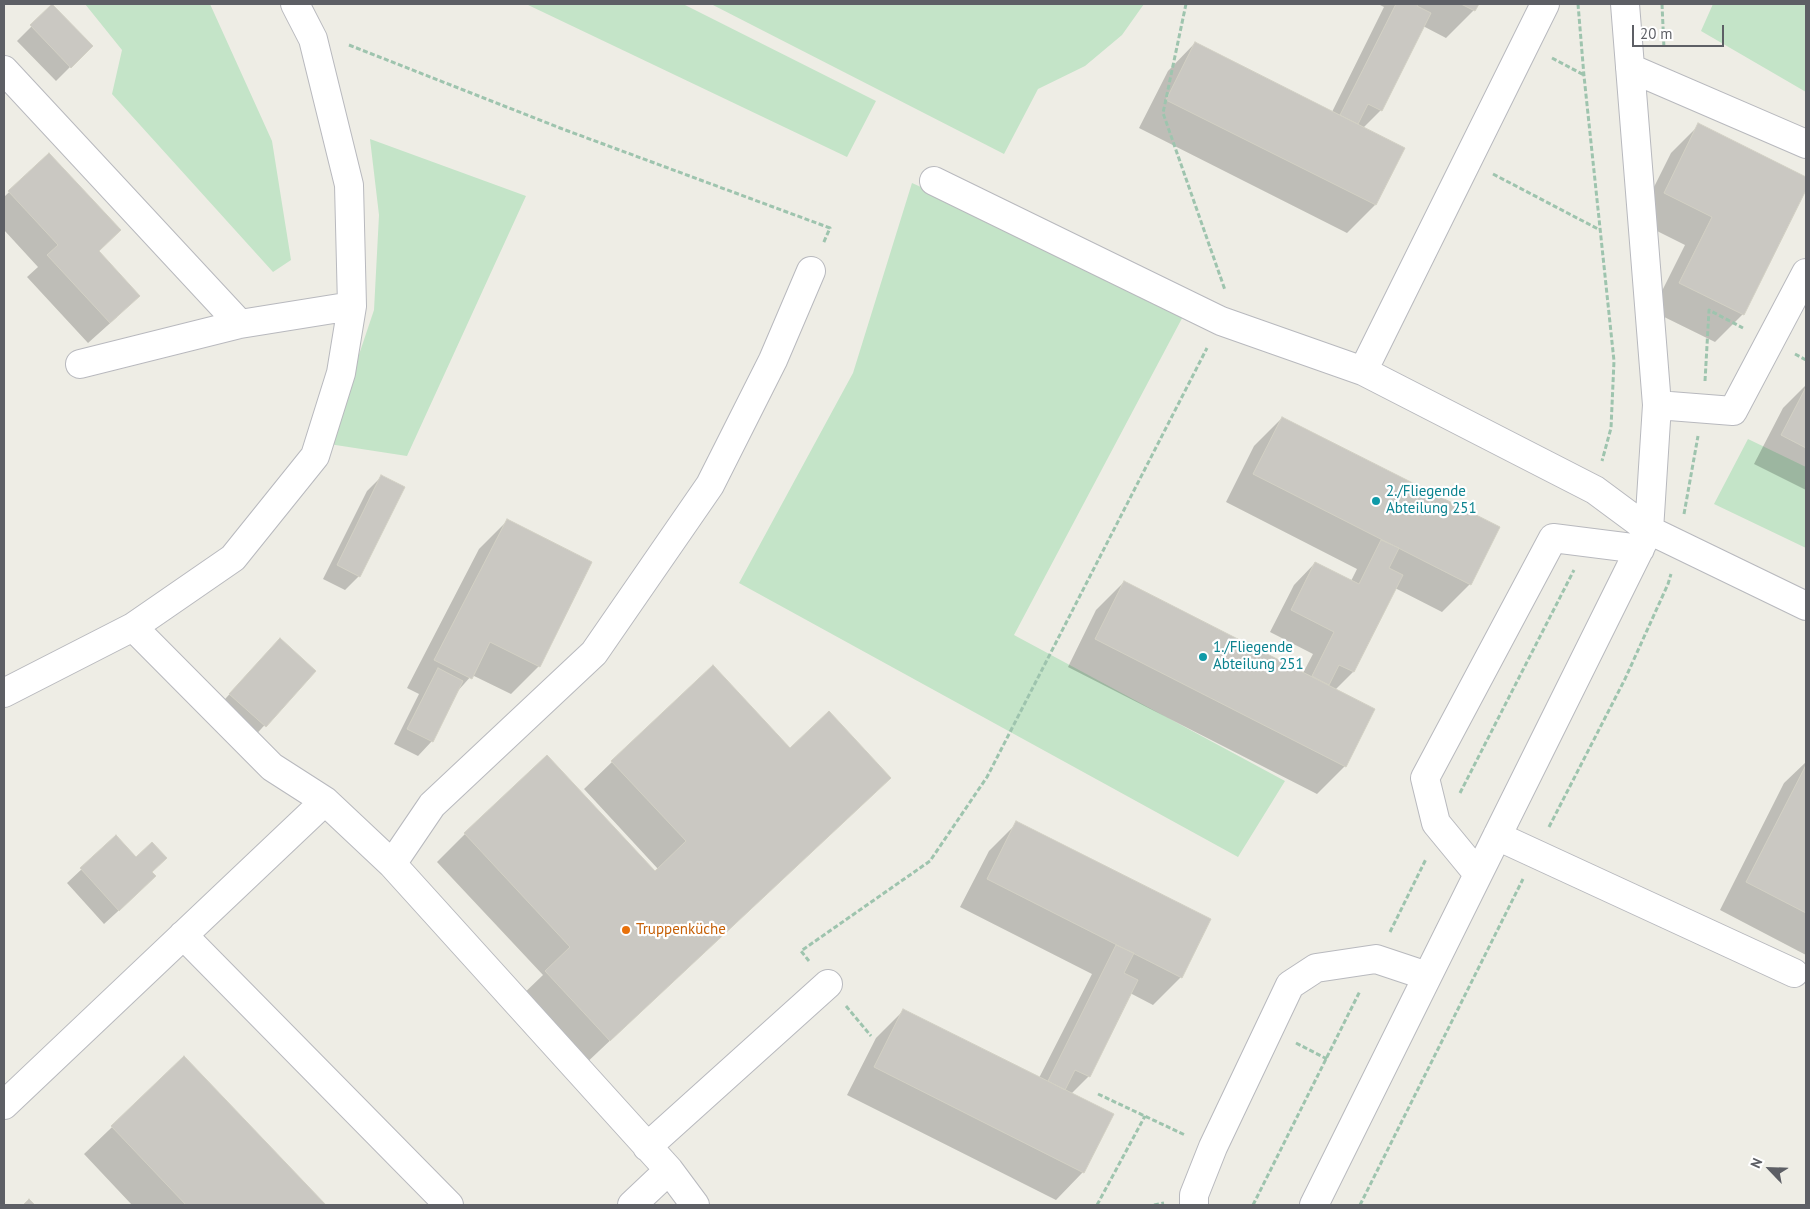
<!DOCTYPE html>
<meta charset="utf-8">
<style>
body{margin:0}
#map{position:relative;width:1810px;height:1209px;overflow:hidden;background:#eeede5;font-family:"PT Sans",sans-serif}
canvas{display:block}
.frame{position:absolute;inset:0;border:5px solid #5d5f65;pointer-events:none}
.north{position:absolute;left:1745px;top:1144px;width:50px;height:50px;-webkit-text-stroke:4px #fff;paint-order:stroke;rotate:294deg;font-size:14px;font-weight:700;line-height:20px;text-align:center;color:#5d5f65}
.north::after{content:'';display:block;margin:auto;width:18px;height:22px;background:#5d5f65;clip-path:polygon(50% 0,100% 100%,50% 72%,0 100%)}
.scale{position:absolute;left:1632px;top:25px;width:92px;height:22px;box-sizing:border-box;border:2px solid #5d5f65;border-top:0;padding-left:6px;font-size:15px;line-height:18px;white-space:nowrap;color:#5d5f65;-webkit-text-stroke:4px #fff;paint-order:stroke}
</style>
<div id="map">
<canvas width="1810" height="1209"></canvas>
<div class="frame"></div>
<div class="north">N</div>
<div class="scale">20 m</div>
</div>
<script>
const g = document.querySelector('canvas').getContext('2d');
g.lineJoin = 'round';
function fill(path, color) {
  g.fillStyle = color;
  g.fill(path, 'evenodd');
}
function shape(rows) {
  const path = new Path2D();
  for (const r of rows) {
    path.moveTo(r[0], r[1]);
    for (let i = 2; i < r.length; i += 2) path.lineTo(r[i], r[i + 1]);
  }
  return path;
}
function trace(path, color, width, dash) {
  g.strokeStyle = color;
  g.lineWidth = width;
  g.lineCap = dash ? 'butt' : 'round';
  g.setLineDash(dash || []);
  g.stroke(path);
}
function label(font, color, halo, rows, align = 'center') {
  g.font = font + ' "PT Sans",sans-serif';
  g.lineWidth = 4.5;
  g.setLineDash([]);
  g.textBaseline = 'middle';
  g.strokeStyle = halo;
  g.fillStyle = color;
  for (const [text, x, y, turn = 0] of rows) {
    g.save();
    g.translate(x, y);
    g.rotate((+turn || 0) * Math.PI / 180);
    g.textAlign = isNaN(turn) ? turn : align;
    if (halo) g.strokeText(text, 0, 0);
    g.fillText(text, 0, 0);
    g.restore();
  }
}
fill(shape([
 [85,4,210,4,272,141,291,260,273,272,112,94,122,50],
 [526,4,683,4,876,101,847,157],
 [711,4,1144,4,1122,35,1085,66,1038,89,1004,154],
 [1713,4,1806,4,1806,92,1701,31],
 [370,139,526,196,407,456,329,444,374,310,379,215],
 [912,183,1188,307,1014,635,1285,781,1238,857,739,583,853,373],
 [1748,439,1806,467,1806,548,1714,504]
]), '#c4e4c8');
fill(shape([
 [1378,4,1477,4,1474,10,1446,38,1423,26,1381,110,1363,128,1403,148,1375,205,1347,233,1139,128,1168,71,1195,43,1332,112,1384,7],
 [52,6,91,46,56,81,17,41],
 [1699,125,1806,178,1806,187,1743,314,1715,342,1652,311,1685,245,1637,221,1671,153],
 [49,154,98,251,117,317,88,343,27,277,38,267,4,230,4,197],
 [1806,385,1806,490,1754,464,1783,408],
 [1282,418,1498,528,1470,584,1442,612,1395,588,1353,672,1335,690,1345,766,1317,794,1068,667,1096,610,1124,582,1303,673,1313,654,1270,632,1294,585,1315,563,1351,581,1357,569,1226,502,1254,446],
 [381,477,359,576,345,590,323,579,367,491],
 [507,521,539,666,511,694,472,675,456,693,432,741,418,756,394,744,419,694,407,688,479,549],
 [266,654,314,671,251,740,216,709],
 [790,749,889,778,582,1067,518,999,543,975,437,862,465,834,654,873,658,869,584,789,612,762],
 [1806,762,1806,955,1720,910,1784,783],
 [1017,823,1181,977,1153,1005,1130,993,1089,1076,1071,1094,1083,1172,1056,1200,847,1095,876,1038,904,1010,1039,1078,1092,974,960,907,989,851],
 [116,837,151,872,140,891,104,924,67,883],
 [184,1058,324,1205,132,1205,84,1154]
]), '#0003');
const building = shape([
 [52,4,93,46,71,68,30,25,52,4],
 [1396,4,1418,4,1417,6,1431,13,1382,111,1368,104,1358,124,1340,115,1396,4],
 [1461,4,1479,4,1475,11,1461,4],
 [1195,42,1405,148,1376,205,1166,100,1195,42],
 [1698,123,1806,177,1806,190,1744,315,1679,283,1712,217,1664,193,1698,123],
 [49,153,121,230,99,251,140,296,110,323,47,255,58,245,8,191,49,153],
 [1806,387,1806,448,1781,435,1806,387],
 [1282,417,1500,527,1471,585,1253,474,1282,417],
 [381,475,405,487,360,577,337,565,381,475],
 [507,519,592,562,540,667,490,642,472,679,434,660,507,519],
 [1381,540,1399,548,1389,568,1403,575,1354,672,1339,665,1329,685,1312,676,1334,632,1291,610,1315,562,1359,584,1381,540],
 [1124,581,1375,709,1346,767,1095,639,1124,581],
 [280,638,316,671,266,727,229,694,280,638],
 [713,665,790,748,829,711,891,778,610,1041,545,971,570,947,464,833,547,755,655,871,686,841,611,761,713,665],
 [438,668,463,681,433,742,407,729,438,668],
 [1806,765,1806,913,1746,882,1806,765],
 [1016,821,1211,919,1182,978,987,879,1016,821],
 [116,835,136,857,152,842,167,858,152,872,156,876,119,911,80,868,116,835],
 [1116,945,1134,953,1124,973,1138,980,1090,1077,1075,1070,1065,1090,1048,1081,1116,945],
 [903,1009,1114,1114,1084,1173,874,1067,903,1009],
 [184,1056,326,1205,186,1205,111,1126,184,1056],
 [29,1199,35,1205,23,1205,29,1199]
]);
fill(building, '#cac8c2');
trace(building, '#d2d0c4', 1);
const minor = shape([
 [1630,68,1806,144],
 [4,70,240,324],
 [934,181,1221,321,1363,371,1595,490,1649,530,1806,606],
 [80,364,240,324,352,306],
 [1363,371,1545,4],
 [1657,405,1733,411,1806,273],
 [133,627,272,767,325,801,392,864,669,1170,695,1205],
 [4,693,133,627,233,558,315,456,341,373,352,306,349,185,313,39,295,4],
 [1497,836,1794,973],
 [392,864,432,805,594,653,710,485,773,360,811,271],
 [1478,874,1436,823,1425,778,1553,538,1640,549],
 [183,935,449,1205],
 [4,1105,325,801],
 [647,1147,828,984],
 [632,1205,669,1170],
 [1194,1205,1194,1195,1213,1147,1290,985,1316,968,1376,959,1427,976],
 [1314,1205,1649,530,1657,405,1625,4]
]);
trace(minor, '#b8b9be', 30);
trace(shape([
 [1186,4,1163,113,1225,290],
 [1578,4,1584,76,1614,361,1611,428,1602,461],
 [1662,4,1664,49],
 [349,45,560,128,830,228,823,244],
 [1552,58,1584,75],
 [1493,174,1600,230],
 [1795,354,1806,360],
 [1705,381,1709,310,1743,328],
 [1684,514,1698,436],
 [1460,793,1574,570],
 [1549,827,1625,679,1668,584,1671,574],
 [1390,932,1426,859],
 [809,961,801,951,930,861,987,777,1207,348],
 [846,1006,871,1036],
 [1296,1043,1327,1059],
 [1098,1094,1185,1135],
 [1097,1205,1145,1116],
 [1154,1205,1164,1203],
 [1253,1205,1360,991],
 [1360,1205,1523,879]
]), '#9ec4ae', 3, [5, 2.5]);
trace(minor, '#fff', 28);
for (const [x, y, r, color] of [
 [1376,501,5,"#0f9aa8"],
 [1203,657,5,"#0f9aa8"],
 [626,930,5,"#e8710a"]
]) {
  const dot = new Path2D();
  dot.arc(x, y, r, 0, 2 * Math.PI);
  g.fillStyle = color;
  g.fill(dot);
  trace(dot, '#fff', 2);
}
label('15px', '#0d838f', '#fff', [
 ["2./Fliegende",1386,492],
 ["Abteilung 251",1386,509],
 ["1./Fliegende",1213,648],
 ["Abteilung 251",1213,665]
], 'left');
label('15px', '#c56008', '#fff', [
 ["Truppenküche",636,930]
], 'left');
</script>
